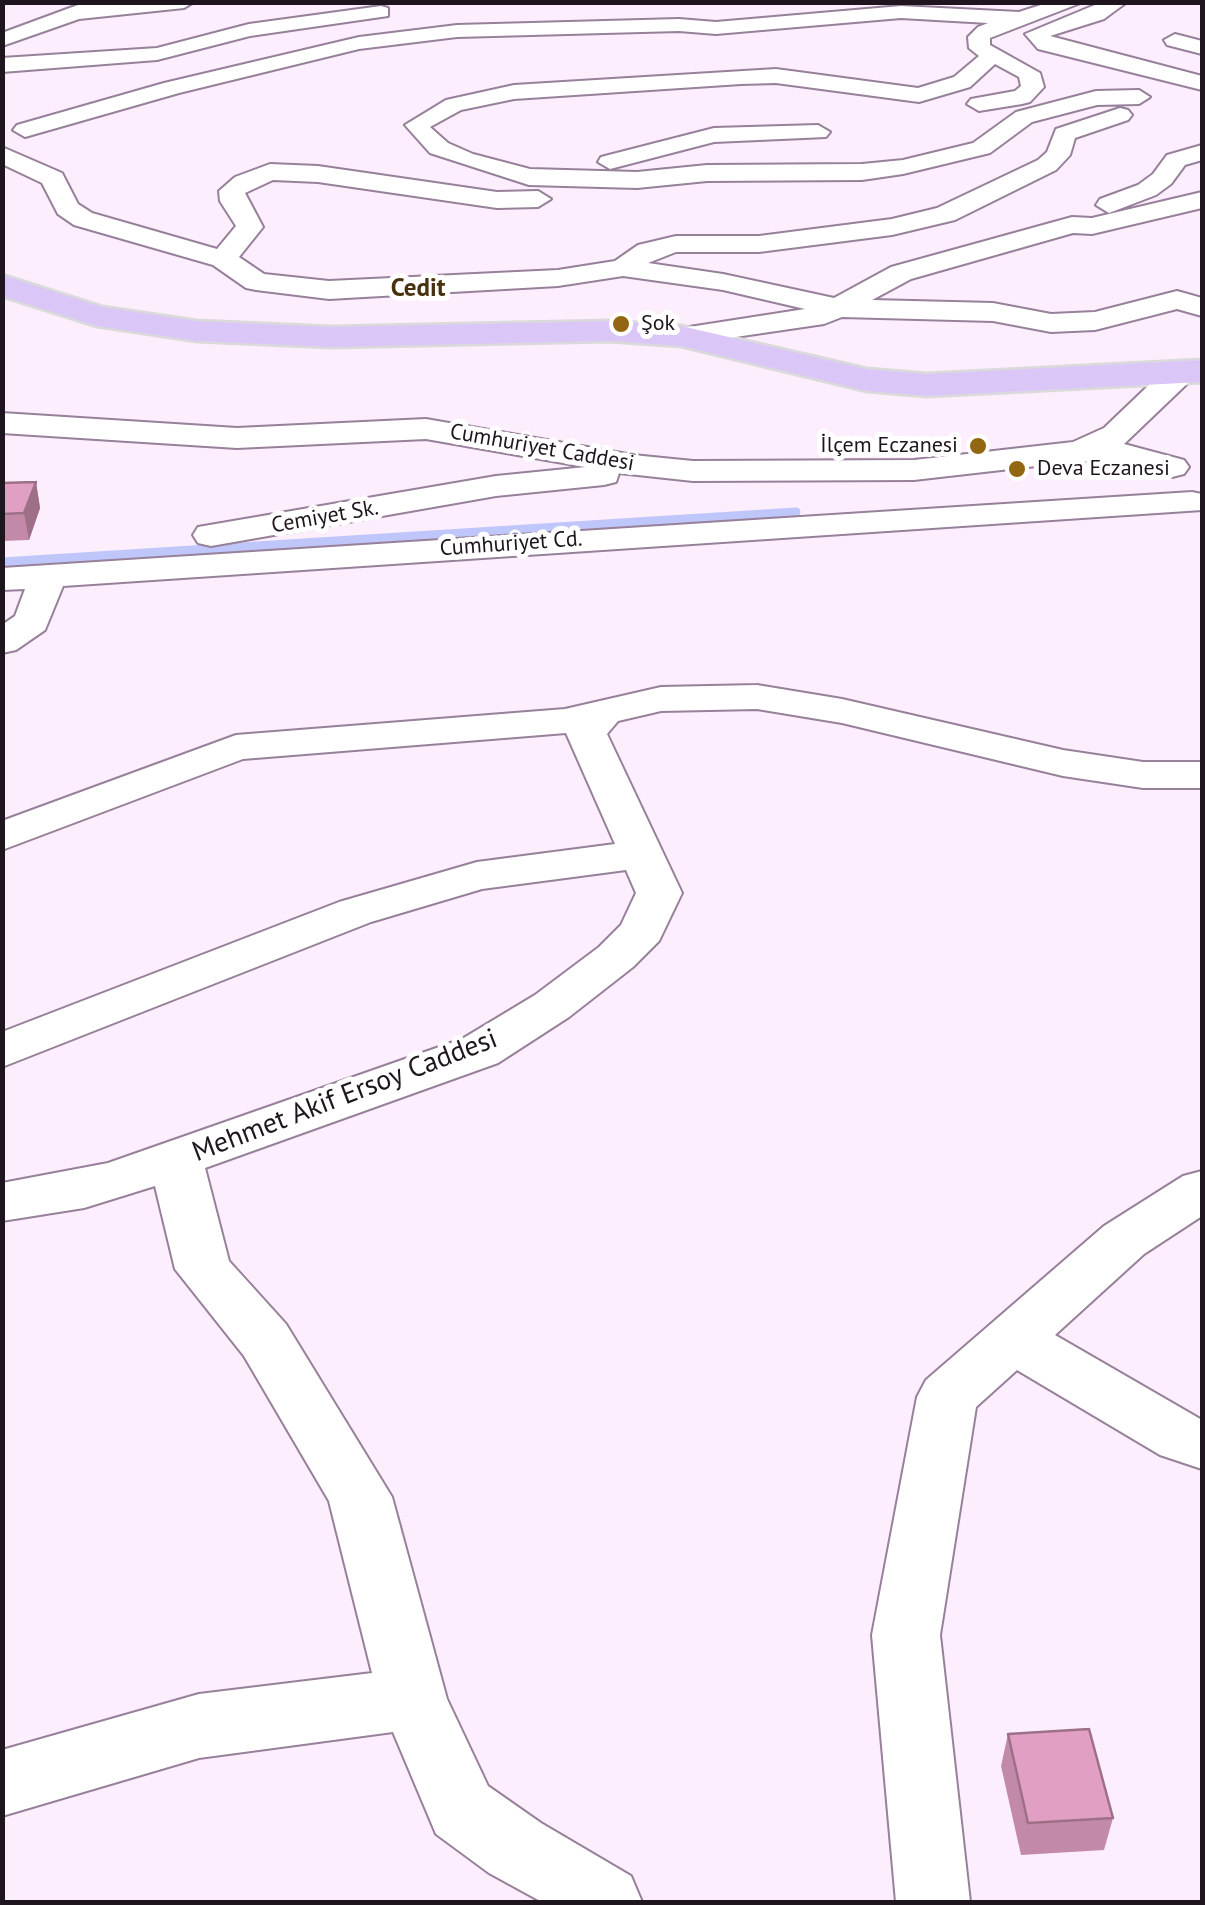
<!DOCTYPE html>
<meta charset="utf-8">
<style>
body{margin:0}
#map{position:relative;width:1205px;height:1905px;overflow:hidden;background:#fdeefe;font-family:"PT Sans",sans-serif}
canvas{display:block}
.frame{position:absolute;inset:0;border:5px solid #1e151e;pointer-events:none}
</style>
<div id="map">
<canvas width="1205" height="1905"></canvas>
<div class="frame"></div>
</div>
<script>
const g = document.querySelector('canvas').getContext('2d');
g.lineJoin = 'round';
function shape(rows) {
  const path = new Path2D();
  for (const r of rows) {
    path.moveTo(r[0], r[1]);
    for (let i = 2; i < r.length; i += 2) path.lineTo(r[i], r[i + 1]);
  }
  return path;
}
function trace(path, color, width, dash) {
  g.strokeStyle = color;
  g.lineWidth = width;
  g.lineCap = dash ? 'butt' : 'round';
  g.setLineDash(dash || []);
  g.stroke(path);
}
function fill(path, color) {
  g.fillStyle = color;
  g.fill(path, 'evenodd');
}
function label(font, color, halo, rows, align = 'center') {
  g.font = font + ' "PT Sans",sans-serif';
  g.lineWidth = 10;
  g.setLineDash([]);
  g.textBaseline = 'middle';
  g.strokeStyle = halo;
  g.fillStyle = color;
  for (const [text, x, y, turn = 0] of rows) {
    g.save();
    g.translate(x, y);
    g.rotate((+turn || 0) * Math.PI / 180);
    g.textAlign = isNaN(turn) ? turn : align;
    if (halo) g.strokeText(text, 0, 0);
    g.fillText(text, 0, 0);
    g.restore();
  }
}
trace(shape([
 [2,562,796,512]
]), '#bfc6f9', 9);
const minor = shape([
 [86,2,115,3,194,2,184,8,79,19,2,46,2,33,86,2],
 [1050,2,1083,2,990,38,990,45,1040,73,1044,87,1030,102,1022,104,979,111,967,104,971,99,1015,91,1021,86,1019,77,995,64,970,87,919,102,776,83,741,84,514,99,461,110,430,127,448,143,473,154,530,169,637,172,707,165,862,164,903,160,973,143,1016,112,1096,91,1139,90,1150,97,1139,104,1097,105,1032,122,990,153,903,174,862,180,707,181,637,188,529,185,430,153,405,125,446,100,514,85,776,69,918,88,954,77,979,56,969,48,968,37,978,27,988,23,901,18,716,34,679,31,457,37,359,49,179,93,25,137,13,130,17,125,164,83,359,37,457,25,679,19,716,22,901,6,1019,12,1050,2],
 [1102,2,1127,2,1104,19,1050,36,1202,76,1202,90,1038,49,1025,34,1102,2],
 [381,6,388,8,388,16,250,36,157,60,2,72,2,58,157,48,249,24,381,6],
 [1175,34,1202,41,1202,54,1167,45,1164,40,1175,34],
 [1120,108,1128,110,1132,115,1128,120,1075,138,1070,155,1056,170,955,220,892,235,759,252,676,252,648,263,723,274,834,298,891,267,1072,217,1092,218,1202,192,1202,208,1092,234,1073,233,911,279,872,300,993,303,1051,314,1095,312,1177,291,1202,298,1202,316,1177,309,1095,330,1051,332,993,321,842,317,824,324,681,345,670,342,666,336,670,330,805,309,723,290,623,276,558,286,329,299,256,290,246,288,213,265,74,225,58,214,42,183,2,164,2,147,62,173,78,204,92,213,217,249,236,226,220,201,219,191,235,177,270,164,318,166,497,192,538,191,551,199,538,207,497,208,318,182,273,180,245,193,263,227,239,257,264,274,329,281,558,270,615,261,638,245,676,236,759,236,892,219,937,208,1038,160,1047,152,1056,129,1120,108],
 [818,125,830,132,826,137,714,142,610,169,598,162,601,157,714,128,818,125],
 [1202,145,1202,160,1185,165,1171,184,1156,195,1109,213,1096,205,1100,199,1138,185,1153,174,1167,155,1202,145],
 [1181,363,1192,365,1196,372,1192,379,1124,444,1184,460,1189,467,1184,474,1172,477,1128,464,1080,461,914,480,693,481,619,473,616,482,604,485,496,496,211,546,198,543,193,535,198,527,496,476,586,467,426,439,237,448,2,433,2,413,237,428,426,419,633,455,693,461,914,460,1073,442,1104,428,1170,365,1181,363],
 [1192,492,1202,494,1202,510,63,586,45,630,16,650,2,653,2,625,15,616,25,589,2,590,2,568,1192,492],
 [757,685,842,699,1063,750,1143,762,1202,762,1202,788,1143,788,1063,776,842,723,757,709,661,711,618,721,607,734,682,893,659,941,633,967,569,1017,498,1063,205,1168,229,1261,286,1324,392,1497,447,1699,488,1786,541,1823,631,1876,642,1902,542,1902,489,1873,436,1834,393,1732,199,1758,2,1816,2,1750,199,1694,372,1673,329,1501,244,1356,175,1269,155,1186,84,1208,2,1221,2,1183,108,1163,462,1039,535,995,599,947,621,925,636,893,626,870,482,889,371,922,2,1067,2,1032,339,902,477,862,615,844,566,733,243,759,2,850,2,821,236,735,565,709,661,687,757,685],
 [1202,1171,1202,1216,1144,1254,1055,1335,1202,1420,1202,1469,1160,1455,1017,1370,976,1407,940,1635,970,1902,896,1902,872,1635,917,1397,926,1380,1104,1226,1183,1176,1202,1171]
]);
const major = shape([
 [2,275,102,307,197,321,331,327,609,321,681,326,867,369,927,374,1202,360,1202,382,927,396,867,391,681,346,609,341,331,347,197,341,97,326,2,296,2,275]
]);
trace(minor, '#978099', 4);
trace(major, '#dbdadb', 5);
fill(minor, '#fff');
fill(major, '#dac7f8');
fill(shape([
 [36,482,40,508,29,540,2,541,2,483],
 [1008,1734,1113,1818,1104,1850,1021,1855,1001,1766]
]), '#c28aa8');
fill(shape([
 [36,482,40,508,29,540,24,513]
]), '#9e7088');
const building = shape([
 [36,482,24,513,2,514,2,483,36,482],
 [1089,1729,1113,1818,1028,1823,1008,1734,1089,1729]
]);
fill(building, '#e1a0c3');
trace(building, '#9e7088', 2.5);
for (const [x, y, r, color] of [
 [621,324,10,"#936612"],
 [978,446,10,"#936612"],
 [1017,469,10,"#936612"]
]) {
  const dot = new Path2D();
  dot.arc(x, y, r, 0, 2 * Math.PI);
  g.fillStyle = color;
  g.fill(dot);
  trace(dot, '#fff', 4);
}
label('22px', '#1e151e', '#fff', [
 ["Şok",641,324],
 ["İlçem Eczanesi",958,446,"right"],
 ["Deva Eczanesi",1037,469]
], 'left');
label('22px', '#1e151e', '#fff', [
 ["Cumhuriyet Caddesi",542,448,10],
 ["Cemiyet Sk.",325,517,-10],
 ["Cumhuriyet Cd.",511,544,-4]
]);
label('bold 25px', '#48310d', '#fff', [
 ["Cedit",418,289]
]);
label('28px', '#1e151e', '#fff', [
 ["Mehmet Akif Ersoy Caddesi",345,1096,-21]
]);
</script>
